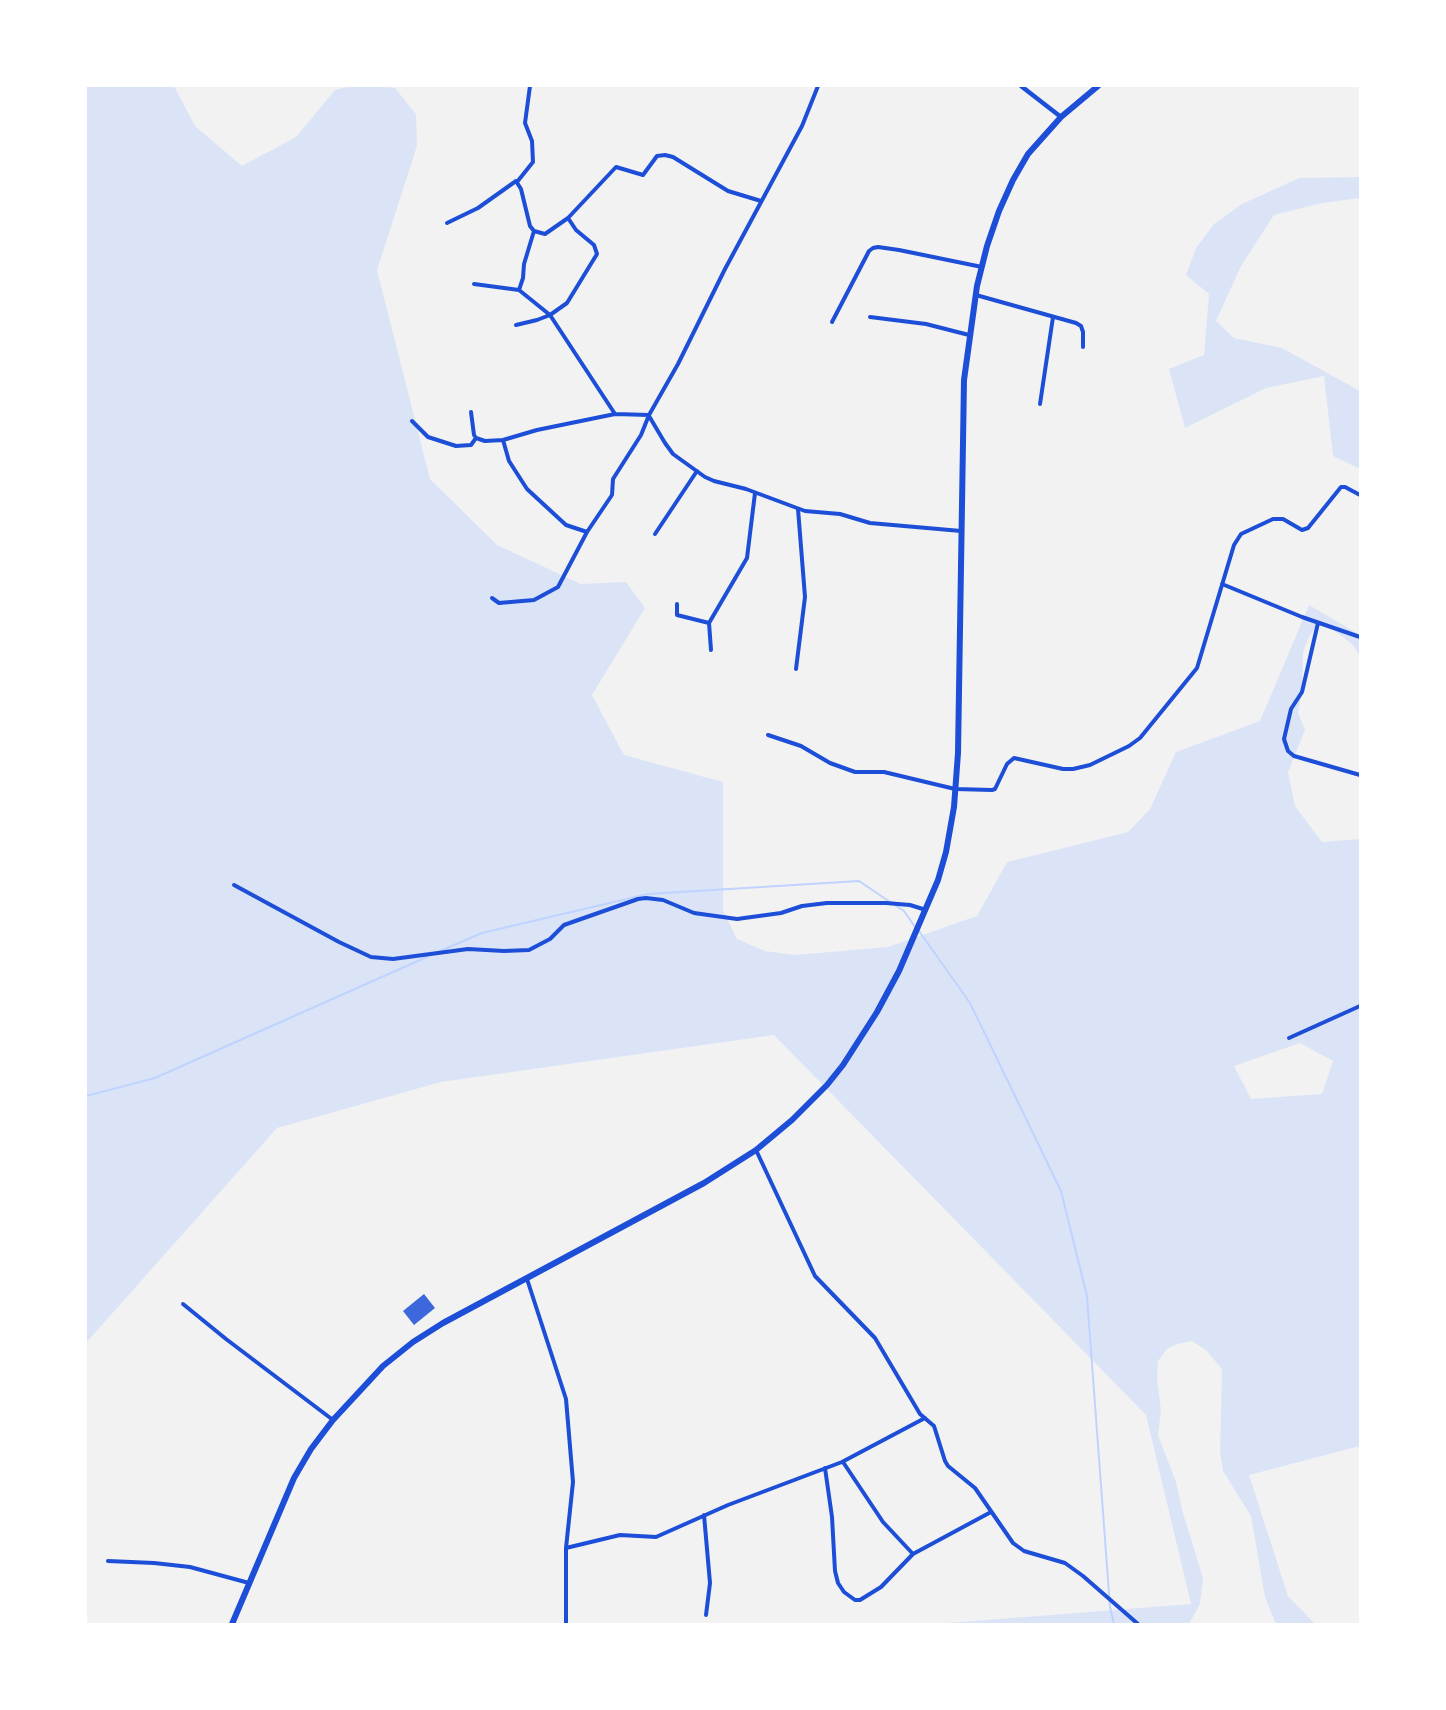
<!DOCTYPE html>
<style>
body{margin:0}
#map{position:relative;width:1446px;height:1710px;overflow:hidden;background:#f2f2f2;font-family:"Golos Text",sans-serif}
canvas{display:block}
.frame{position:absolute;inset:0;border:87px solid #fff;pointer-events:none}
</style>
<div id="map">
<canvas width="1446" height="1710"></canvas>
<div class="frame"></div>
</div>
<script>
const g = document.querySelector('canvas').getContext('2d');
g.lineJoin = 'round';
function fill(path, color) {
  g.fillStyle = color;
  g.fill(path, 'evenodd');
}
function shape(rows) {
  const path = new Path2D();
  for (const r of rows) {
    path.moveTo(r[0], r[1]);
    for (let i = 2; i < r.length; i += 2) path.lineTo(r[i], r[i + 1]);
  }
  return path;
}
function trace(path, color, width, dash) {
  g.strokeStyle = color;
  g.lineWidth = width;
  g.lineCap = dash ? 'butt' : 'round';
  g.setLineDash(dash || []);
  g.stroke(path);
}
fill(shape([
 [86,86,174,86,195,126,242,166,296,137,335,90,351,86,383,86,395,88,416,114,417,146,377,270,430,479,497,545,581,584,626,582,645,608,592,695,624,755,723,782,723,910,737,939,765,951,795,955,888,947,977,916,1007,862,1128,832,1150,809,1176,752,1260,721,1309,605,1360,635,1360,656,1352,644,1328,626,1318,623,1309,637,1303,652,1302,688,1298,713,1305,730,1288,772,1295,806,1322,842,1360,839,1360,1446,1249,1475,1288,1596,1315,1624,1277,1624,1275,1622,1265,1597,1251,1516,1223,1471,1220,1451,1222,1369,1206,1350,1192,1341,1177,1344,1167,1349,1158,1361,1157,1378,1161,1411,1158,1435,1176,1482,1183,1513,1203,1578,1200,1604,1189,1624,935,1624,1191,1604,1146,1415,774,1035,441,1082,277,1128,86,1343],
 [1300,1043,1333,1061,1322,1094,1251,1099,1234,1066],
 [1360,177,1360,198,1322,203,1274,215,1241,266,1216,321,1234,338,1282,348,1360,391,1360,469,1333,456,1324,376,1266,388,1185,428,1169,369,1204,355,1209,294,1186,275,1196,248,1214,224,1242,204,1299,178]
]), '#dbe4f7');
trace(shape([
 [895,905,904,911,915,927],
 [919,931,970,1003,1061,1191,1087,1296,1110,1607,1114,1624],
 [440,951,482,933,648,894,859,881,890,902],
 [86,1096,155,1078,429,956]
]), '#bfd3fe', 2);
fill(shape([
 [424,1294,435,1308,414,1325,403,1311]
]), '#3d67dc');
trace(shape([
 [517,182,533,162,532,141,525,123,530,86],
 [447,223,478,208,516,181,521,189,530,226,534,231,545,234,568,218,616,167,643,175,657,156,665,155,673,157,728,191,761,201],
 [474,284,519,290,550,315,615,414],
 [519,290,523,278,524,264,534,231],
 [976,295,1076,323,1081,326,1083,332,1083,347],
 [870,317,926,324,969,335],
 [832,322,869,251,873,248,878,247,899,250,982,267],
 [516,325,537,320,550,315,567,303,597,254,594,245,576,230,568,218],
 [1040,404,1053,317],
 [471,412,474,435,476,438,485,441,503,440,537,430,615,414,649,415],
 [649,416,665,443,673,454,705,477,714,481,746,489,805,511,840,514,870,523,961,531],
 [412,421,428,437,456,446,471,445,476,438],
 [503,440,509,461,527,489,566,525,587,532,612,495,613,479,641,435,649,415,678,364,725,269,802,126,818,86],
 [655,534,697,471],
 [1222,584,1302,617,1360,637],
 [492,598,499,603,534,600,558,587,587,532],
 [677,604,677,615,709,623],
 [1318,623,1302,692,1291,709,1284,739,1288,751,1294,756,1360,775],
 [711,650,709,623,747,558,755,493],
 [796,669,805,597,798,509],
 [768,735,801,746,830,763,855,772,884,772,955,789,992,790,995,789,1007,764,1014,758,1063,769,1073,769,1090,765,1129,746,1140,738,1197,668,1234,545,1241,534,1273,519,1283,519,1302,530,1308,528,1341,487,1345,487,1360,495],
 [234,885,339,942,371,957,393,959,468,949,504,951,529,950,550,939,564,925,638,899,646,898,663,900,694,913,737,919,781,913,802,906,827,903,886,903,910,905,926,910],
 [1289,1038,1360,1006],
 [756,1150,815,1276,875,1338,920,1414,934,1426,945,1461,948,1466,975,1488,1013,1543,1024,1551,1065,1563,1083,1576,1138,1624],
 [527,1279,566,1399,573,1482,566,1548,566,1624],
 [183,1304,226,1339,333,1420],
 [843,1462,883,1522,913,1554],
 [825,1468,832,1517,835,1571,838,1583,844,1592,855,1600,860,1600,881,1587,913,1554,991,1512],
 [704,1515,710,1583,706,1615],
 [566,1548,620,1535,656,1537,728,1505,842,1462,925,1418],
 [108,1561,154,1563,190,1567,249,1583]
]), '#1d4ed8', 4);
trace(shape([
 [1021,86,1061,117]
]), '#1d4ed8', 4.5);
trace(shape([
 [232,1624,294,1478,311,1449,333,1420,383,1366,413,1342,443,1323,704,1183,756,1150,792,1120,827,1085,843,1065,877,1012,899,971,938,880,946,852,954,807,958,753,964,380,977,286,987,246,999,211,1013,180,1028,154,1061,117,1098,86]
]), '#1d4ed8', 6);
</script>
